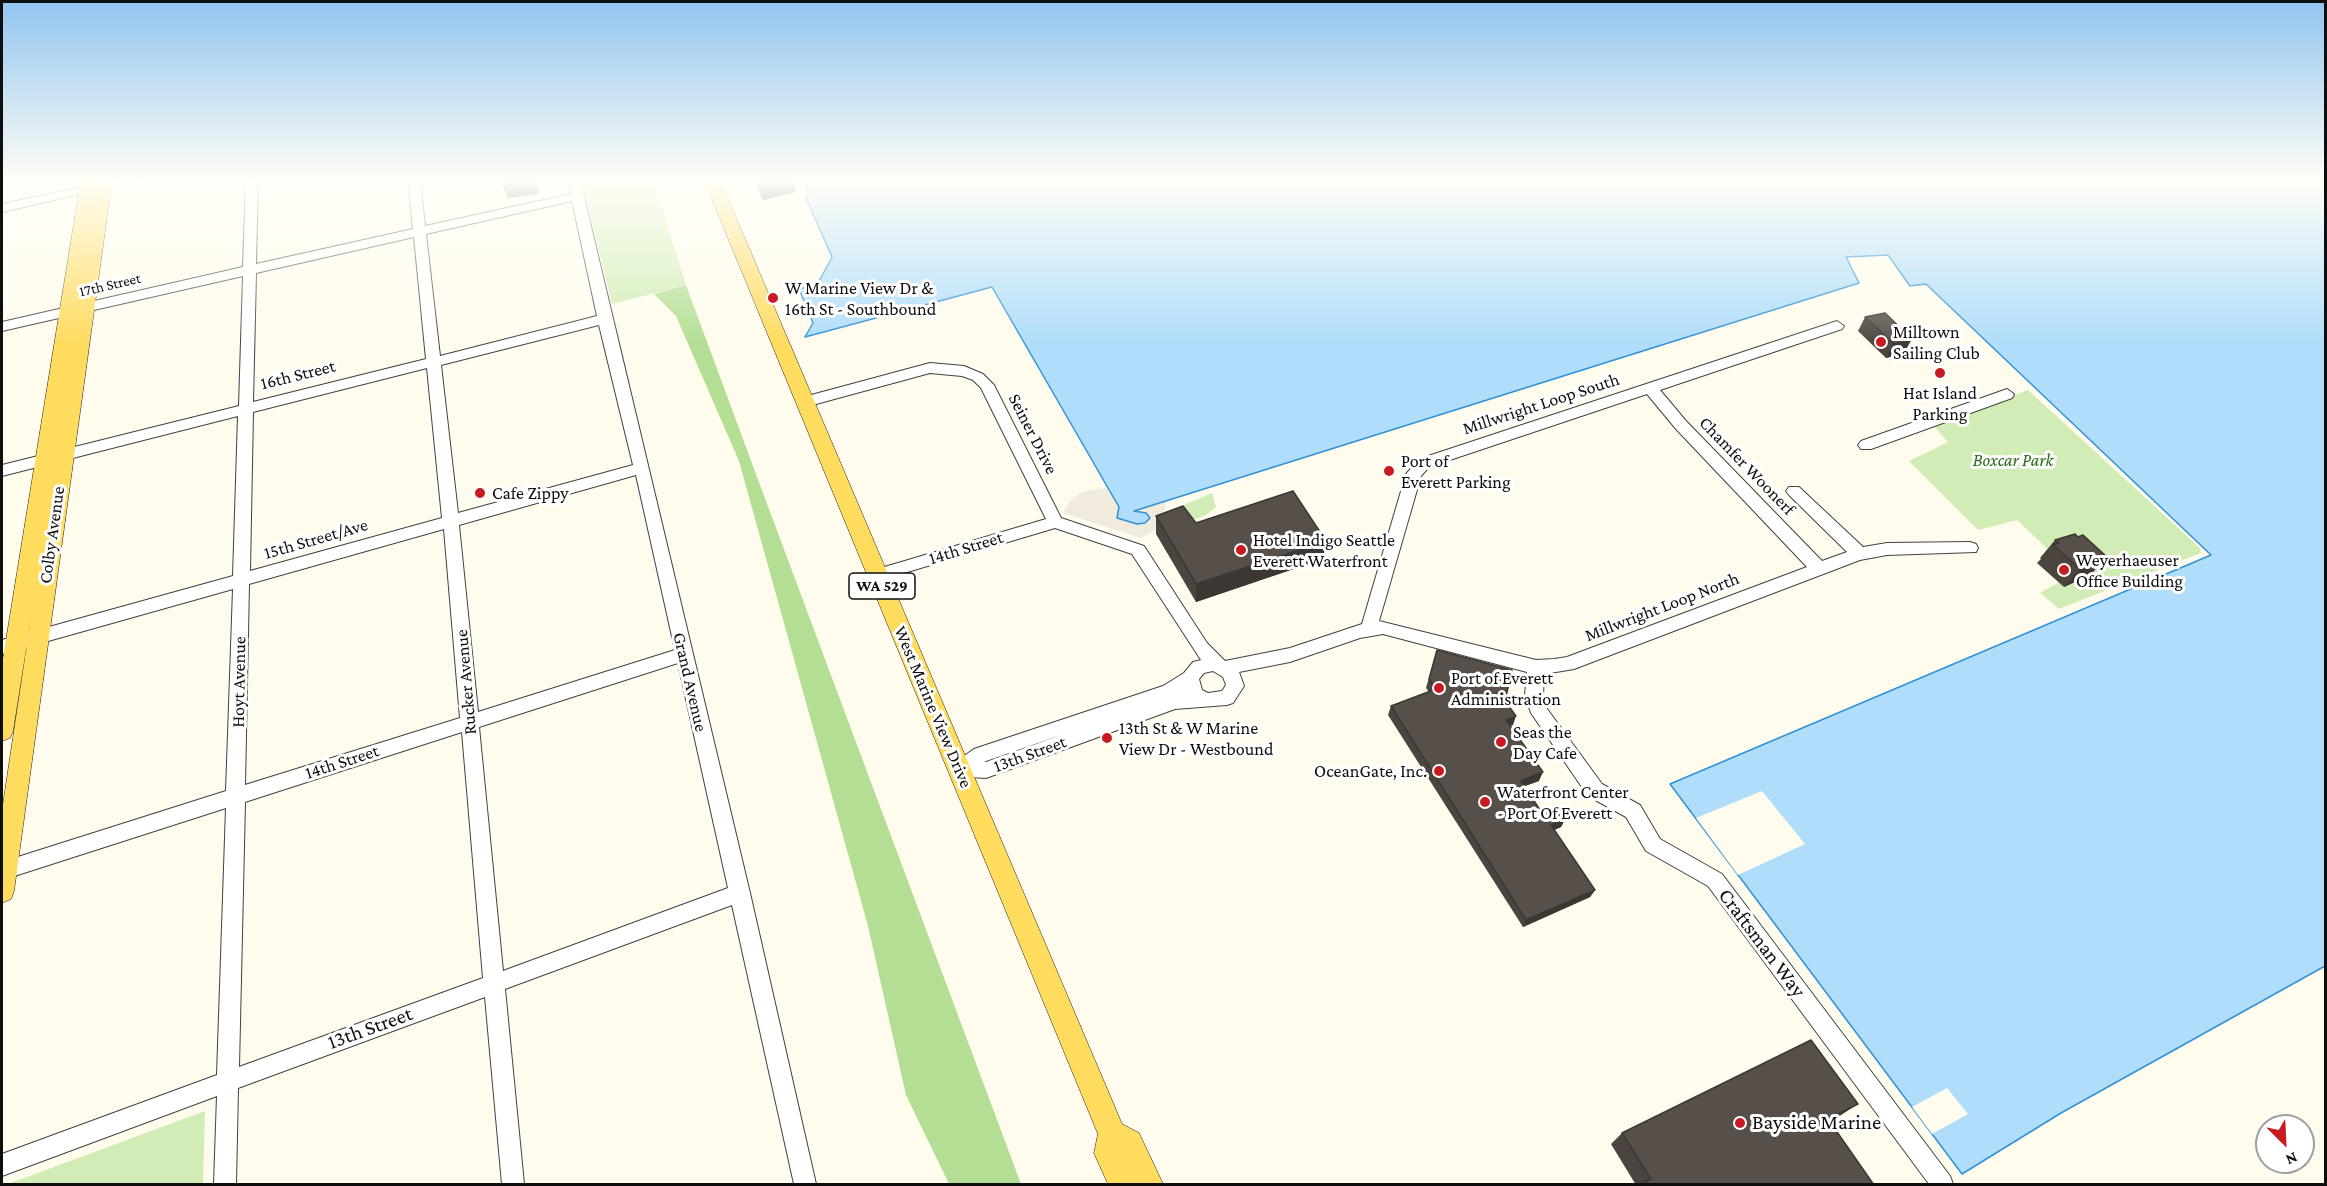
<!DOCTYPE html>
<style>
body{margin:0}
#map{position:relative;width:2327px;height:1186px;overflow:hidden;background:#fffcee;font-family:"Crimson Pro",serif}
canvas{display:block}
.frame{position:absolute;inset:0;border:3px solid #0e0e0e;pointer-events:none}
.north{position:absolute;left:2255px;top:1114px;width:60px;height:60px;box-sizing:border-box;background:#fff;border:2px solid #9f9f9f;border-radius:50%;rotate:156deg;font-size:16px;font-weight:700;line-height:24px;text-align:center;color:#0e0e0e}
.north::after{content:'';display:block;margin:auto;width:21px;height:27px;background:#c81b21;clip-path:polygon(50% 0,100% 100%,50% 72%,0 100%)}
</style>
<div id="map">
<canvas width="2327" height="1186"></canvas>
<div class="frame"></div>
<div class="north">N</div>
</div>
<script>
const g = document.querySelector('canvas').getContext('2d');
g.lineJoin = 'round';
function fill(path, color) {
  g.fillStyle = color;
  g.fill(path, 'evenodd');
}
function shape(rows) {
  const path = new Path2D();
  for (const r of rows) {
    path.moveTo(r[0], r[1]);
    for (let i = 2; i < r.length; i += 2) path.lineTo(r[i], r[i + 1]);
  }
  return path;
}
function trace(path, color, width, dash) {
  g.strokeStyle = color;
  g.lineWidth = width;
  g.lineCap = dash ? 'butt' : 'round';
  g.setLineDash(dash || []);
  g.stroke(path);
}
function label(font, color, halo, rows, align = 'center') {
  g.font = font + ' "Crimson Pro",serif';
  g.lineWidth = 6;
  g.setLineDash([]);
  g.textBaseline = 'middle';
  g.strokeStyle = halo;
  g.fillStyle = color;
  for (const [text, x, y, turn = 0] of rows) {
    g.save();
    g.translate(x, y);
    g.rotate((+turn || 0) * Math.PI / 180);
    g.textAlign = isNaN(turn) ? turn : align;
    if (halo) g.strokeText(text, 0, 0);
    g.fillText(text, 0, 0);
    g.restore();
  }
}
fill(shape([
 [582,180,653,180,686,285,612,304],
 [2028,390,2200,548,2201,553,2059,609,2040,593,2074,574,2017,520,1978,530,1909,461,1948,442,1933,425],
 [1212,493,1216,507,1206,515,1189,522,1175,511,1186,504],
 [205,1111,203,1184,8,1184]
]), '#d1ecb5');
fill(shape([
 [686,285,757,477,1021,1184,949,1184,906,1095,868,926,739,461,676,316,654,294]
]), '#b3de93');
fill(shape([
 [1111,484,1163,498,1166,503,1163,525,1141,538,1063,513,1070,501,1081,492,1106,488]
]), '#f0ebdc');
const water = shape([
 [804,180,2322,180,2326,183,2325,966,2061,1113,1962,1174,1670,784,2211,555,1926,284,1910,286,1888,255,1846,257,1859,283,1134,511,1146,513,1150,518,1145,523,1137,524,1117,518,1119,507,992,287,805,337,813,323,799,289,817,285,832,257,806,198,809,193,804,180]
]);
fill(water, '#afddfa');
trace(water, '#3091d7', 1.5);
fill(shape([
 [1762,791,1805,844,1738,875,1696,818],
 [1947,1088,1968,1114,1932,1134,1912,1107]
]), '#fffcee');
const minor = shape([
 [116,180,141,180,2,212,2,204,116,180],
 [246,180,258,180,256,264,413,229,408,180,420,180,425,226,571,194,568,180,580,180,750,893,816,1184,794,1184,732,905,505,989,524,1184,502,1184,485,997,238,1088,236,1184,214,1184,217,1096,2,1176,2,1154,217,1075,226,808,2,880,2,862,226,791,233,589,2,654,2,640,233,576,238,416,2,476,2,465,239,406,243,276,2,331,2,322,243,267,246,180],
 [572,201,597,316,440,356,426,234,572,201],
 [414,237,426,359,253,402,256,273,414,237],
 [599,325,633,465,458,513,441,365,599,325],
 [427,368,442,518,250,571,253,412,427,368],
 [636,475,675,650,478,712,459,525,636,475],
 [444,529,460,718,245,785,249,584,444,529],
 [678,663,728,888,503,971,479,727,678,663],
 [462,732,483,978,239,1067,245,802,462,732],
 [1837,321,1844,326,1842,329,1660,390,1686,421,1822,561,1847,552,1789,495,1786,491,1789,487,1799,487,1863,547,1887,543,1970,542,1976,544,1978,548,1976,552,1887,555,1860,560,1574,669,1544,674,1543,695,1545,706,1602,784,1640,805,1660,839,1722,874,1950,1176,1953,1184,1929,1184,1708,886,1646,851,1626,817,1588,796,1531,713,1525,695,1527,672,1383,634,1360,638,1290,662,1239,672,1244,686,1233,703,1227,705,1175,709,986,778,953,776,950,770,953,764,974,749,1163,686,1184,673,1193,662,1201,660,1132,554,1055,528,877,581,871,579,869,575,871,571,1046,519,981,388,973,380,962,376,930,373,805,407,798,402,800,398,930,363,964,366,983,374,994,385,1061,518,1144,546,1207,643,1225,661,1290,648,1362,624,1406,474,1419,459,1837,321],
 [1647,394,1676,429,1807,567,1567,657,1554,659,1536,660,1379,621,1421,476,1429,467,1647,394],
 [1213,671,1223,677,1226,685,1222,691,1208,693,1202,690,1199,679,1204,673,1213,671],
 [1064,734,986,762,984,762,986,761,1064,734],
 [2007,389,2014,394,2012,398,1871,449,1861,449,1858,445,1861,441,2007,389]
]);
const major = shape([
 [81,180,112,180,14,891,11,899,2,903,2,811,31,618,13,731,10,738,2,741,2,665,81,180],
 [704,180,720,180,1122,1124,1139,1133,1163,1184,1108,1184,1094,1153,1098,1134,704,180]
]);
trace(minor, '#414141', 2);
trace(major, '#1f1f1f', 1);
fill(minor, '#fff');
fill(major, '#ffdb5e');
fill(shape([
 [754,180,793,180,796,192,763,200],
 [1865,317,1904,353,1886,358,1858,331],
 [1156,516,1196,523,1326,541,1323,559,1196,602,1156,534],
 [2078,537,2107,557,2090,575,2064,587,2037,563,2041,559,2040,558,2055,540],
 [1437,650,1505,701,1513,725,1510,726,1539,781,1524,786,1542,813,1565,819,1561,827,1554,830,1595,890,1590,897,1523,927,1388,715,1391,706,1429,692,1426,688],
 [1841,1115,1829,1121,1874,1185,1636,1185,1611,1144,1622,1133]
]), '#4b443f');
fill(shape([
 [534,180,536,180,539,194,508,198,504,189],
 [783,180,793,180,796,192,763,200,759,186],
 [1912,339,1904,353,1886,358,1894,344],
 [1326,541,1323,559,1196,602,1196,584],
 [2107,557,2090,575,2064,587,2080,569],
 [1516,716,1513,725,1503,729,1506,720],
 [1543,772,1539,781,1517,789,1521,781],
 [1565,819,1561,827,1547,833,1551,825],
 [1595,890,1590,897,1523,927,1526,920],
 [1858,1104,1841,1115,1812,1130,1828,1119]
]), '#3d3733');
const building = shape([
 [503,180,534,180,535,184,504,189,503,180],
 [757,180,783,180,759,186,757,180],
 [1885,313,1912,339,1894,344,1865,317,1885,313],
 [1293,491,1326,541,1196,584,1156,516,1183,506,1196,523,1293,491],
 [2075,534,2078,537,2083,535,2107,557,2080,569,2053,545,2059,543,2055,540,2075,534],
 [1437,650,1512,670,1505,701,1516,716,1506,720,1543,772,1521,781,1542,813,1557,807,1565,819,1551,825,1595,890,1526,920,1391,706,1436,689,1429,679,1437,650],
 [1811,1040,1858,1104,1828,1119,1874,1185,1644,1185,1643,1183,1651,1179,1622,1133,1811,1040]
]);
fill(building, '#574f49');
trace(building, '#3d3733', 1.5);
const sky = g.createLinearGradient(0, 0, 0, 346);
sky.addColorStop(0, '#91c4ef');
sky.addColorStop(0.52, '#fffef7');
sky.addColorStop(1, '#fffef700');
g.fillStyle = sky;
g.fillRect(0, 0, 2327, 346);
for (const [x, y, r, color] of [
 [773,298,6,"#c81b21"],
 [1881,342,6,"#c81b21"],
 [1940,373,6,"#c81b21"],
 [1389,471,6,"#c81b21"],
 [480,493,6,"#c81b21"],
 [1241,550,6,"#c81b21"],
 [2064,570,6,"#c81b21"],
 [1439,688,6,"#c81b21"],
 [1107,738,6,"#c81b21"],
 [1501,742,6,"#c81b21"],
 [1439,771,6,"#c81b21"],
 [1485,802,6,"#c81b21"],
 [1740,1123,6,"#c81b21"]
]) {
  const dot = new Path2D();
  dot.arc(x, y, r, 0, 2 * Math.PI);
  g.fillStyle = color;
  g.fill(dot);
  trace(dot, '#fff', 2);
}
label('15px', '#0e0e0e', '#fff', [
 ["17th Street",110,285,-13]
]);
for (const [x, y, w] of [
 [882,586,66]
]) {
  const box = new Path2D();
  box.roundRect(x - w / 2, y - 13, w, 26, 4.5);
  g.fillStyle = '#fff';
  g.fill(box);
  trace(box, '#0e0e0e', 1.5);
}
label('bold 16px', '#0e0e0e', null, [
 ["WA 529",882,586]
]);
label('18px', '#0e0e0e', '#fff', [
 ["W Marine View Dr &",785,288],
 ["16th St - Southbound",785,309],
 ["Milltown",1893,332],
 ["Sailing Club",1893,353],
 ["Hat Island",1940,393,"center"],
 ["Parking",1940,414,"center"],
 ["Port of",1401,461],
 ["Everett Parking",1401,482],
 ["Cafe Zippy",492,493],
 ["Hotel Indigo Seattle",1253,540],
 ["Everett Waterfront",1253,561],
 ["Weyerhaeuser",2076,560],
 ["Office Building",2076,581],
 ["Port of Everett",1451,678],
 ["Administration",1451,699],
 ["13th St & W Marine",1119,728],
 ["View Dr - Westbound",1119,749],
 ["Seas the",1513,732],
 ["Day Cafe",1513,753],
 ["OceanGate, Inc.",1427,771,"right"],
 ["Waterfront Center",1497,792],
 ["- Port Of Everett",1497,813]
], 'left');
label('18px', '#0e0e0e', '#fff', [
 ["16th Street",298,375,-14],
 ["Millwright Loop South",1541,404,-18],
 ["Seiner Drive",1033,434,63],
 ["Chamfer Woonerf",1747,466,46],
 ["Colby Avenue",52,535,-82],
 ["15th Street/Ave",316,539,-16],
 ["14th Street",966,548,-17],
 ["Millwright Loop North",1662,607,-21],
 ["Hoyt Avenue",239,682,-89],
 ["Rucker Avenue",466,682,-95],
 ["Grand Avenue",690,682,77],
 ["West Marine View Drive",933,707,67],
 ["13th Street",1030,754,-20],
 ["14th Street",342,762,-18]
]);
label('italic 18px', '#286a19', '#fff', [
 ["Boxcar Park",2013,460]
]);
label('21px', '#0e0e0e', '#fff', [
 ["Craftsman Way",1762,943,53],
 ["13th Street",370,1028,-20]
]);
label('21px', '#0e0e0e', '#fff', [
 ["Bayside Marine",1752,1123]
], 'left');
</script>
